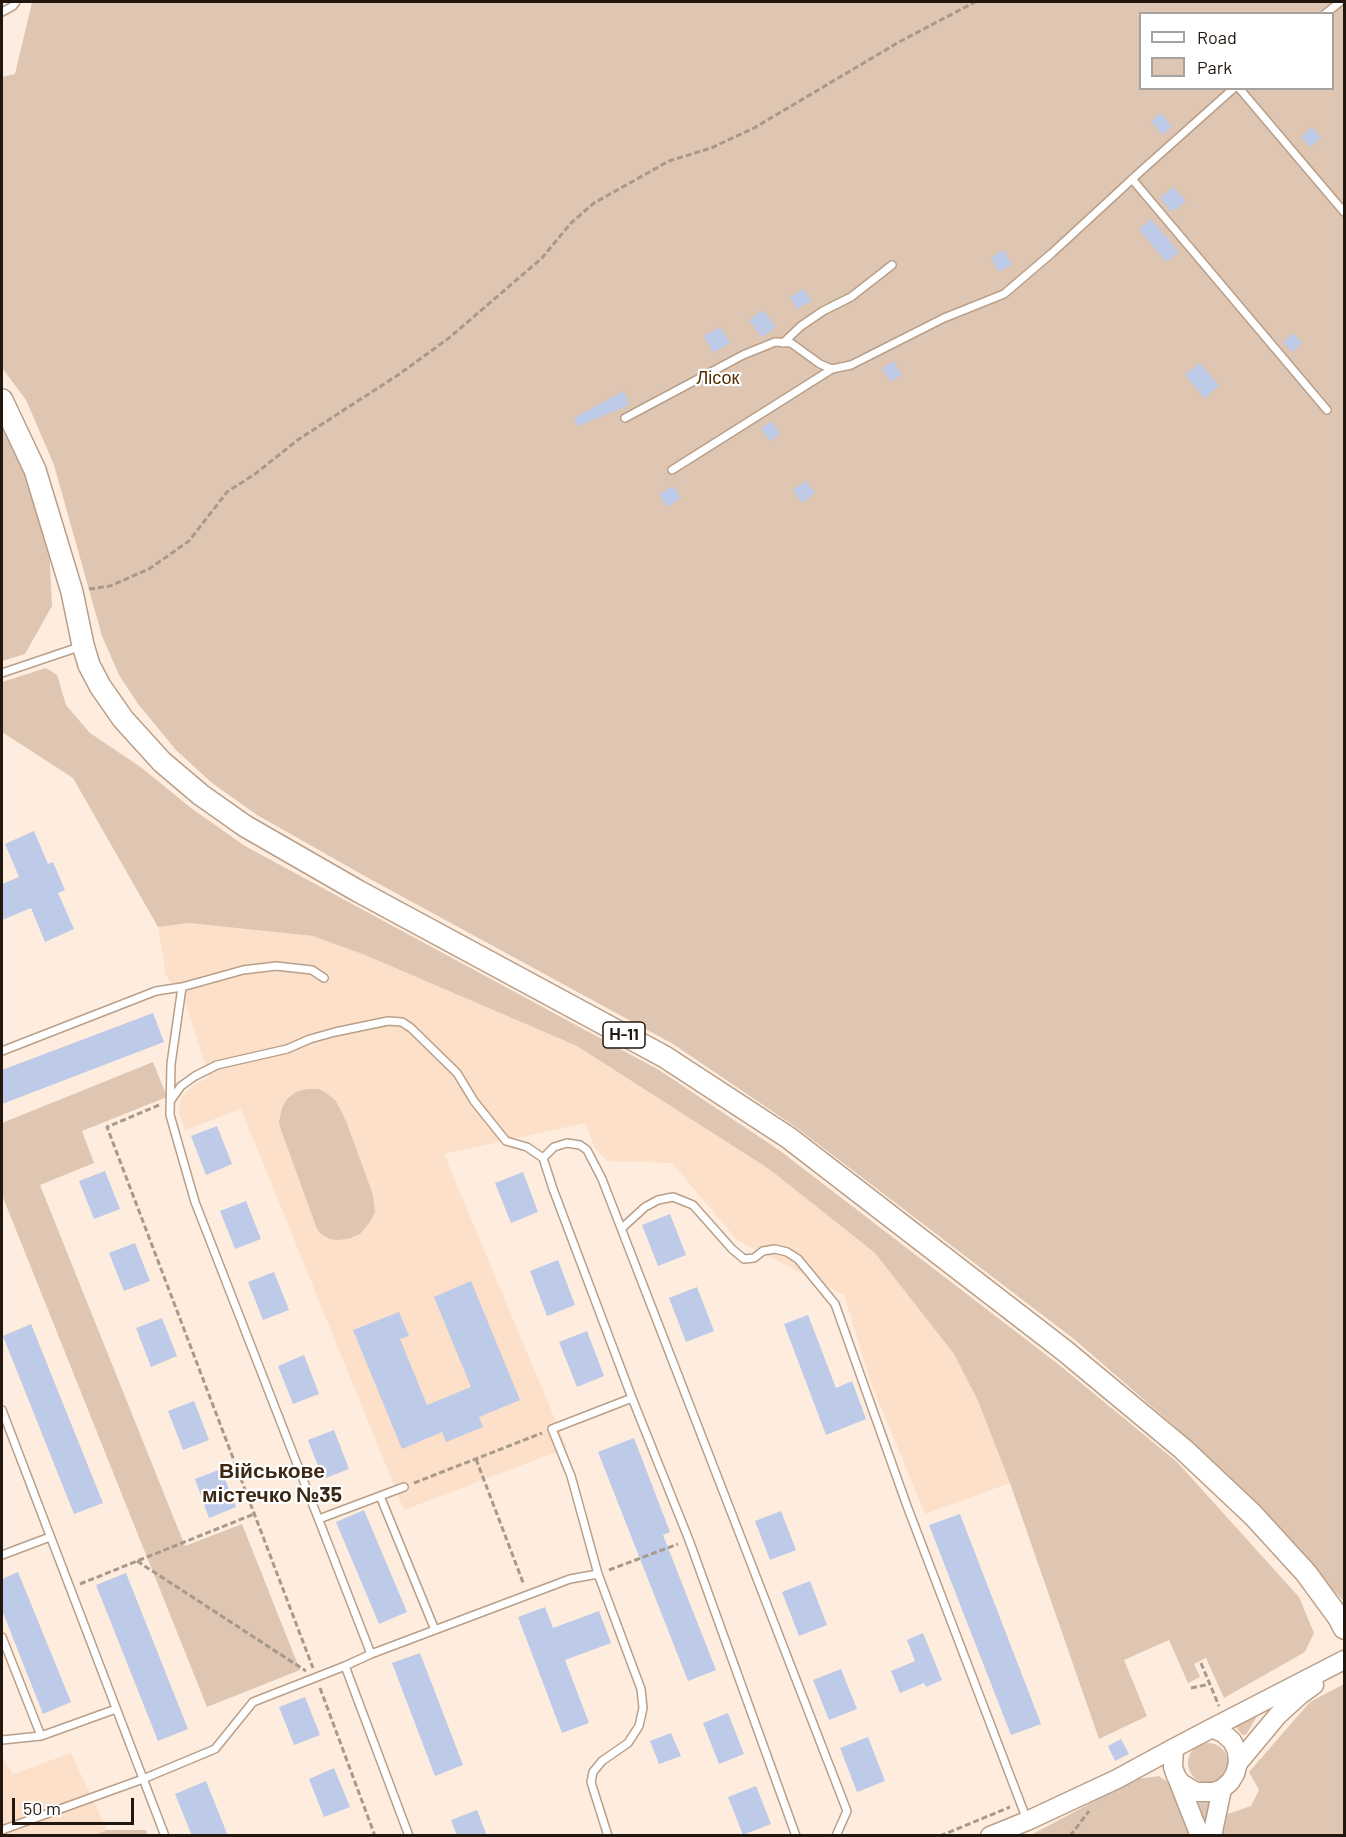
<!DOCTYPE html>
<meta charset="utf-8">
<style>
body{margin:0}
#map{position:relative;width:1346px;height:1837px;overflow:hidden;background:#feedde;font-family:Barlow,sans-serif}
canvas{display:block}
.frame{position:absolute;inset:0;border:3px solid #21170e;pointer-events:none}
.legend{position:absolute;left:1139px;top:12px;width:195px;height:78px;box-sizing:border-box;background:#fff;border:2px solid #a6a29f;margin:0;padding:8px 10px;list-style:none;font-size:18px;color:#21170e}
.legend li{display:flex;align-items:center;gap:12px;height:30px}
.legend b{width:30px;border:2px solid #a6a29f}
.scale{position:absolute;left:12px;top:1798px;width:122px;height:27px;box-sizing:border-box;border:3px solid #21170e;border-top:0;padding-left:8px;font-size:18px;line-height:21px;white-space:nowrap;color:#21170e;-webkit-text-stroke:4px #fff;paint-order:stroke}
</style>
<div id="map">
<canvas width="1346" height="1837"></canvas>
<div class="frame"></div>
<ul class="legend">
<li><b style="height:8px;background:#fff"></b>Road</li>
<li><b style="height:16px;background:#dec6b2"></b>Park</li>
</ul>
<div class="scale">50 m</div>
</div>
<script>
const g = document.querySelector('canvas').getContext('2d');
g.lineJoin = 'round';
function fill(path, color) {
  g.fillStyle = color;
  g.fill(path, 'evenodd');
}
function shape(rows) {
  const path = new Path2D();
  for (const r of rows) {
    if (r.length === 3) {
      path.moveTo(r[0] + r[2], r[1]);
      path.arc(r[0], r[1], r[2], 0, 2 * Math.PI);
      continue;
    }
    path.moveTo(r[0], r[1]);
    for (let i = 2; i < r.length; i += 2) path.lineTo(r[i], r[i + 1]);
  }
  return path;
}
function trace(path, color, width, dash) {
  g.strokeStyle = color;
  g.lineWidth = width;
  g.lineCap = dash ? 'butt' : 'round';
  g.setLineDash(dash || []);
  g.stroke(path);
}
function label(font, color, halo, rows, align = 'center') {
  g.font = font + ' Barlow,sans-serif';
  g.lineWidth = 4.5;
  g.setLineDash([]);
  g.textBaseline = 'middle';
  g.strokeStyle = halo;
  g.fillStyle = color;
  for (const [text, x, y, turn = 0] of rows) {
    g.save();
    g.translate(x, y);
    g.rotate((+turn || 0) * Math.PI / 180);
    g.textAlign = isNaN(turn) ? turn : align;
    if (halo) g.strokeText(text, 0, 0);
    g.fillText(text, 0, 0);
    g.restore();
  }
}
fill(shape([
 [189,923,313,936,365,955,577,1046,769,1169,875,1253,954,1354,978,1401,1010,1483,925,1514,871,1383,844,1295,737,1240,672,1163,607,1161,595,1148,585,1123,444,1154,567,1448,404,1510,241,1109,185,1130,178,1109,182,1096,194,1085,209,1077,185,1001,166,976,158,927],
 [71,1753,107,1830,95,1836,2,1835,2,1757,13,1774]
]), '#fce0c9');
fill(shape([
 [32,2,1344,2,1344,1602,1257,1507,1188,1438,1074,1339,797,1128,673,1044,370,879,257,815,212,783,176,750,138,704,119,675,102,636,54,465,26,400,2,368,2,77,15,74],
 [1140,14,1332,14,1332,88,1140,88],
 [2,427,33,490,49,545,52,606,25,654,2,661],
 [46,668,57,675,66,705,90,733,142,768,191,808,245,846,659,1070,779,1150,1058,1364,1177,1462,1299,1597,1314,1633,1305,1652,1224,1698,1206,1658,1194,1664,1200,1677,1188,1683,1169,1640,1124,1660,1147,1716,1099,1739,1010,1483,978,1401,954,1354,875,1253,769,1169,577,1046,365,955,313,936,189,923,158,927,73,778,2,732,2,682],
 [153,1062,167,1097,82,1131,94,1163,40,1185,185,1546,242,1524,300,1670,207,1707,2,1195,2,1123],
 [307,1089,318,1089,325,1092,336,1101,346,1121,373,1195,375,1212,370,1222,360,1234,348,1239,336,1240,330,1239,321,1234,317,1229,281,1130,279,1122,282,1108,287,1099,296,1092],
 [1344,1684,1344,1835,1221,1836,1225,1815,1251,1806,1259,1790,1249,1772,1310,1702],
 [1260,1711,1246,1735,1242,1735,1233,1723],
 [1208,1763,20],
 [1159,1776,1173,1786,1190,1836,1029,1836,1136,1779],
 [1210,1802,1205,1826,1197,1804,1199,1803],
 [107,1830,146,1830,148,1835,95,1835]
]), '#dec6b2');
fill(shape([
 [1161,113,1172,127,1162,135,1151,121],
 [1312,127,1321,138,1310,147,1301,137],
 [1173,187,1186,201,1172,212,1160,198],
 [1151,219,1179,252,1166,262,1139,229],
 [1004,250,1012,265,998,272,991,257],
 [804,289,811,301,797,309,790,297],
 [763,310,776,327,762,337,749,320],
 [720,327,730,343,713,353,704,336],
 [1293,333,1302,343,1292,352,1283,342],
 [893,361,902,374,891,382,882,369],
 [1200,363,1219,386,1204,398,1185,375],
 [624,391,629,405,578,426,574,418],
 [771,421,780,434,770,441,761,429],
 [806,481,815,493,802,503,793,490],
 [673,486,681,498,667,507,659,494],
 [34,831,48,864,53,862,65,890,58,893,74,929,45,942,31,908,2,920,2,884,19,877,5,844],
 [153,1013,164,1042,2,1104,2,1070],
 [217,1126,232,1164,206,1175,191,1136],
 [105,1171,120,1209,94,1219,79,1181],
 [523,1172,538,1212,511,1223,495,1183],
 [246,1201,261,1239,235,1249,220,1211],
 [670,1214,686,1255,658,1266,642,1225],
 [135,1243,150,1281,124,1291,109,1253],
 [558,1260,575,1305,547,1316,530,1271],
 [274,1272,289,1310,263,1320,248,1282],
 [471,1281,520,1400,479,1417,483,1427,446,1442,442,1432,402,1449,353,1330,399,1312,409,1336,400,1339,427,1405,471,1387,434,1297],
 [697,1287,714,1331,686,1342,669,1298],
 [808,1315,836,1388,852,1381,866,1419,826,1435,784,1324],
 [162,1318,177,1356,151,1367,136,1328],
 [31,1324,103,1503,74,1514,3,1336],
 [587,1331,604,1376,577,1387,559,1342],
 [304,1355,319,1394,293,1404,278,1366],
 [194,1401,209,1440,183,1450,168,1411],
 [334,1430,349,1469,323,1479,308,1440],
 [634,1438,670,1532,663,1535,716,1670,688,1681,598,1452],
 [221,1469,236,1507,209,1518,195,1479],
 [364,1510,407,1612,379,1624,336,1522],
 [781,1511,796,1550,770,1560,755,1521],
 [960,1514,1041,1724,1011,1735,929,1525],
 [18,1572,71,1702,43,1714,2,1610,2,1579],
 [126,1573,188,1729,158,1741,96,1585],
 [810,1581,827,1625,799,1636,782,1592],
 [545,1607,553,1628,599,1611,611,1643,565,1660,589,1723,562,1733,518,1617],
 [923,1633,942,1680,926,1687,924,1683,900,1693,891,1671,915,1661,907,1640],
 [420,1653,463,1765,435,1776,392,1663],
 [841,1669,857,1709,829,1720,813,1680],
 [305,1697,320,1735,294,1745,279,1707],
 [728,1713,744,1754,719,1764,703,1723],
 [671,1733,681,1756,659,1764,650,1741],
 [868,1737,885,1781,857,1792,840,1748],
 [1121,1739,1129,1754,1115,1761,1108,1746],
 [334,1768,350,1807,324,1817,309,1779],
 [206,1781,228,1836,192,1836,175,1794],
 [756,1786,771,1824,743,1835,728,1797],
 [477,1810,487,1836,457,1836,451,1820]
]), '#bdcae8');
const lane = shape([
 [2,12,13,6,16,2],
 [1325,14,1340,2],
 [1239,88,1344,212],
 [1132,179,1327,410],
 [783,343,801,326,823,311,851,297,892,265],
 [625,418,743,355,775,342,791,343,820,364,832,369,851,365,944,318,1004,294,1052,253,1141,171,1234,88],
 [672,470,832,369],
 [2,673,82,646],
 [182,987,171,1064,170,1115,195,1202,371,1654,345,1666,409,1836],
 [2,1051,156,991,182,987,243,970,276,966,312,970,324,978],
 [171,1100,181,1086,195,1076,217,1065,287,1049,310,1039,335,1032,388,1021,402,1022,411,1028,457,1073,474,1101,506,1141,527,1147,543,1158,553,1189,632,1398,689,1540,796,1836],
 [543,1158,554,1147,567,1143,580,1145,587,1150,602,1179,847,1811,836,1836],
 [622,1228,645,1207,658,1200,673,1197,693,1205,732,1249,744,1259,754,1258,763,1251,775,1249,787,1252,798,1259,835,1304,907,1506,1027,1820],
 [2,1410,165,1836],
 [380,1496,435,1630],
 [319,1519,404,1487],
 [2,1555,50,1537],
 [598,1574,641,1689,643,1708,639,1726,628,1743,602,1761,593,1772,591,1782,608,1836],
 [2,1637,41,1736],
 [371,1654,570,1579,598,1574,571,1476,552,1429,632,1398],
 [2,1740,41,1736,116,1709],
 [2,1830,143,1779,215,1749,253,1702,345,1666]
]);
const secondary = shape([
 [1212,1728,1223,1733,1232,1741,1237,1751,1238,1763,1235,1774,1230,1782,1222,1789,1214,1792,1196,1792,1181,1783,1176,1776,1173,1767,1174,1748,1212,1728],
 [1212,1728,1344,1660],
 [1238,1763,1278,1715,1300,1695,1314,1685],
 [1178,1780,1200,1836],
 [990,1836,1027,1821,1117,1779,1174,1748],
 [1212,1836,1222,1789]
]);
const primary = shape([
 [2,400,35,470,72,592,83,645,89,665,100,686,123,719,162,762,201,795,245,826,358,891,665,1057,789,1138,1065,1351,1183,1449,1253,1515,1306,1573,1339,1618,1344,1628]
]);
trace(lane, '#b99f89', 10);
trace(secondary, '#b99f89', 21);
trace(primary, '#b99f89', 24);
trace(shape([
 [89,589,110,586,149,569,189,541,227,492,255,474,299,439,398,375,449,338,542,258,571,223,594,203,669,161,711,148,754,128,899,42,975,2],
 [159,1105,107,1127,313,1668],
 [476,1459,524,1585],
 [414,1483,542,1433],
 [137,1561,306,1671],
 [609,1570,678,1544],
 [80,1584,254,1514],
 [1201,1663,1219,1706],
 [320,1688,375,1836],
 [1191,1688,1210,1684],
 [940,1836,1010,1807],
 [1070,1836,1089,1811]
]), '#a7998c', 3, [6, 3]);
trace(lane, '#fff', 7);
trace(secondary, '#fff', 18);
trace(primary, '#fff', 21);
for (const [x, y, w] of [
 [624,1035,42]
]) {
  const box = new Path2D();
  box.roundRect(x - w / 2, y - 13, w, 26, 4.5);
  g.fillStyle = '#fff';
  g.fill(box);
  trace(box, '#21170e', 1.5);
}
label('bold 16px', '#21170e', null, [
 ["Н-11",624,1035]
]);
label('18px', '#542e02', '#fff', [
 ["Лісок",718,378]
]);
label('bold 21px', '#3d2815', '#fff', [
 ["Військове",272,1471],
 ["містечко №35",272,1495]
]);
</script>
